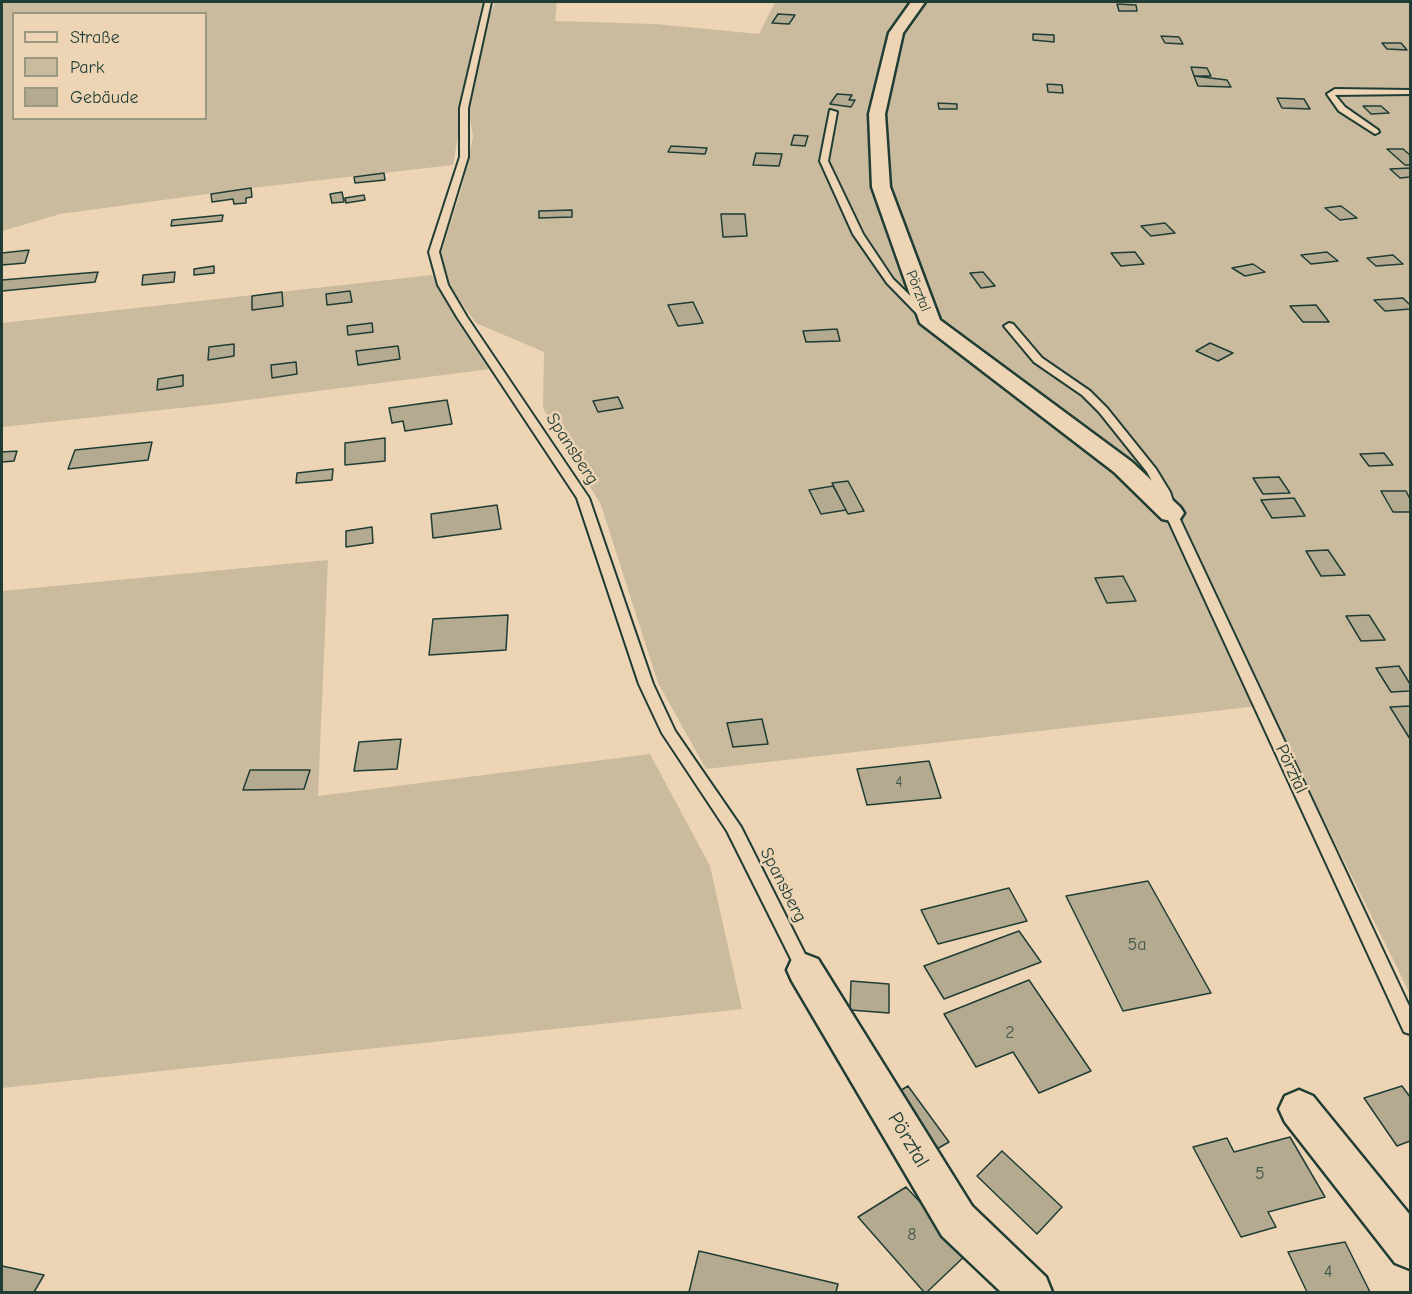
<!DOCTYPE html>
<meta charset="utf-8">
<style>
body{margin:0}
#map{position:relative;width:1412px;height:1294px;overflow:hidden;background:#ecd4b4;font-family:"Comic Neue",sans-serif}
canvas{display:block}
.frame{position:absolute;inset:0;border:3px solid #1f3d34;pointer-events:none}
.legend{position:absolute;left:12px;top:12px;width:195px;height:108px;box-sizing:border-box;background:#ecd4b4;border:2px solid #9a9881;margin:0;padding:8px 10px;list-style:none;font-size:18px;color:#1f3d34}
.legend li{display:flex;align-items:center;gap:12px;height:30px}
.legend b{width:30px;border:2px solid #9a9881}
</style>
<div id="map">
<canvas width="1412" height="1294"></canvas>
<div class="frame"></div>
<ul class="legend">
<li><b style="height:8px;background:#ecd4b4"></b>Straße</li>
<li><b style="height:16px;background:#cabb9f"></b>Park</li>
<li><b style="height:16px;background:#b3aa90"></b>Gebäude</li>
</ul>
</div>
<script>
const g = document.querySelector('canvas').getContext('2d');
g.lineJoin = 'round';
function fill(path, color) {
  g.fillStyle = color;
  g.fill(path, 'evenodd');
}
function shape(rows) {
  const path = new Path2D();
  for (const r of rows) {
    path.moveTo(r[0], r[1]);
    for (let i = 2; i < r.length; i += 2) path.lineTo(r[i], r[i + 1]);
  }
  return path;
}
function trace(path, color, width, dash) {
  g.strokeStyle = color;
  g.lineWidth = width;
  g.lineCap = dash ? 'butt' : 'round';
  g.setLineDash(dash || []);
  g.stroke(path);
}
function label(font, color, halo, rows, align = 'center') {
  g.font = font + ' "Comic Neue",sans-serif';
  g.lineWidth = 5;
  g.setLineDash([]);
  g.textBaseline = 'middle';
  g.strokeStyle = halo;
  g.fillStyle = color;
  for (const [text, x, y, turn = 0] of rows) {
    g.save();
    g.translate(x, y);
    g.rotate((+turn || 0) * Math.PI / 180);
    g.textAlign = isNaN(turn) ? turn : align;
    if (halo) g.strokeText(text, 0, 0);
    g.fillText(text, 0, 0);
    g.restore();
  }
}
fill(shape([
 [2,2,482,2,453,165,251,188,60,214,2,231],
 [14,14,206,14,206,118,14,118],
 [495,2,557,2,555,21,655,24,759,34,775,2,1410,2,1410,994,1267,705,706,769,658,683,601,505,543,408,544,352,476,323,448,284,441,253,462,187,473,137,469,111,484,32],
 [432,275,490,369,208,405,2,427,2,323],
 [328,560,318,796,650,754,710,866,742,1009,2,1088,2,591]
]), '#cabb9f');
const building = shape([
 [1117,4,1136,5,1137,11,1119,11,1117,4],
 [778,14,795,15,789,24,772,23,778,14],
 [1033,34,1054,35,1054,42,1033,40,1033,34],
 [1161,36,1179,37,1183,44,1165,43,1161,36],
 [1382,43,1401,43,1407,50,1387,49,1382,43],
 [1191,67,1207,68,1211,76,1194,76,1191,67],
 [1194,76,1227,80,1231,87,1198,86,1194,76],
 [1047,84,1062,85,1063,93,1048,92,1047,84],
 [837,94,852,95,849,100,855,100,851,107,830,104,837,94],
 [1277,98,1304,99,1310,109,1282,108,1277,98],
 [938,103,957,104,957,109,939,109,938,103],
 [1363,106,1381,106,1389,113,1371,114,1363,106],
 [794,135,808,136,805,146,791,145,794,135],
 [671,146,707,148,705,154,668,152,671,146],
 [1387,149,1403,149,1410,155,1410,165,1405,165,1387,149],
 [756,153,782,154,779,166,753,165,756,153],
 [1410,168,1410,177,1400,178,1390,169,1410,168],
 [384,173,385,180,355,183,354,177,384,173],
 [251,188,252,197,246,198,246,203,234,204,233,199,212,202,211,194,251,188],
 [342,192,344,202,332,203,330,194,342,192],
 [364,195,365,200,346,203,345,198,364,195],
 [1341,206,1357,218,1340,220,1325,208,1341,206],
 [572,210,572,217,539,218,539,211,572,210],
 [721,214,745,214,747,236,723,237,721,214],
 [223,215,222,221,171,226,172,220,223,215],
 [1165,223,1175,233,1151,236,1141,226,1165,223],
 [29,250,25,263,2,265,2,253,29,250],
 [1135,252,1144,264,1121,266,1111,253,1135,252],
 [1327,252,1338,261,1311,264,1301,255,1327,252],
 [1393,255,1403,264,1376,266,1367,258,1393,255],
 [1253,264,1265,272,1245,276,1232,268,1253,264],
 [214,266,214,273,194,275,194,269,214,266],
 [98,272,95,282,2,291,2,280,98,272],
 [175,272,174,282,142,285,143,275,175,272],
 [983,272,995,286,981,288,970,273,983,272],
 [350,291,352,302,327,305,326,294,350,291],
 [282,292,283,306,252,310,252,296,282,292],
 [1403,298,1410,305,1410,309,1385,311,1374,300,1403,298],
 [693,302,703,323,678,326,668,305,693,302],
 [1316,305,1329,322,1303,322,1290,306,1316,305],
 [372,323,373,332,348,335,347,326,372,323],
 [837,329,840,341,806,342,803,331,837,329],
 [1210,343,1233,353,1218,361,1196,351,1210,343],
 [234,344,234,356,208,360,209,347,234,344],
 [398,346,400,359,358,365,356,351,398,346],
 [296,362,297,374,272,378,271,365,296,362],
 [183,375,183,386,157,390,158,379,183,375],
 [618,397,623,408,598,412,593,401,618,397],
 [447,400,452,424,405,431,403,421,392,423,389,408,447,400],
 [385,438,385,461,345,465,345,443,385,438],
 [152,442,148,460,68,469,75,450,152,442],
 [17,451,14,461,2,462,2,452,17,451],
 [1384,453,1393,465,1369,466,1360,454,1384,453],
 [333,469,332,480,296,483,297,473,333,469],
 [1279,477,1290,493,1263,494,1253,478,1279,477],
 [848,481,864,511,848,514,832,483,848,481],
 [833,486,846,510,821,514,809,490,833,486],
 [1381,491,1406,491,1410,499,1410,512,1393,512,1381,491],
 [1294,498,1305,516,1272,518,1261,500,1294,498],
 [497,505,501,529,433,538,431,514,497,505],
 [372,527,373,543,346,547,346,531,372,527],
 [1328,550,1345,575,1321,576,1306,551,1328,550],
 [1123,576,1136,601,1107,603,1095,578,1123,576],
 [508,615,506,650,429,655,433,619,508,615],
 [1369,615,1385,640,1361,641,1346,616,1369,615],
 [1399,666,1410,684,1410,691,1391,692,1376,668,1399,666],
 [1410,706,1410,739,1390,707,1410,706],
 [762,719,768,744,733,747,727,723,762,719],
 [401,739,397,769,354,771,359,742,401,739],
 [929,761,941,798,867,805,857,769,929,761],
 [250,770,310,770,304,789,243,790,250,770],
 [1148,881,1211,993,1123,1011,1066,896,1148,881],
 [1009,888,1027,921,938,944,921,910,1009,888],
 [1019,931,1041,962,944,999,924,966,1019,931],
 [1029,980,1091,1071,1039,1093,1013,1052,976,1067,944,1014,1029,980],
 [851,981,889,984,889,1013,850,1010,851,981],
 [908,1086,949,1142,930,1153,890,1097,908,1086],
 [1402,1086,1410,1097,1410,1141,1397,1146,1364,1098,1402,1086],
 [1290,1137,1325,1197,1268,1212,1276,1227,1241,1237,1193,1147,1227,1138,1234,1152,1290,1137],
 [1002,1151,1062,1207,1037,1234,977,1176,1002,1151],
 [906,1187,968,1253,927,1292,924,1292,858,1217,906,1187],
 [1345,1242,1370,1292,1307,1292,1288,1252,1345,1242],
 [699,1251,838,1284,836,1292,689,1292,699,1251],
 [2,1266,44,1275,34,1292,2,1292,2,1266]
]);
fill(building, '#b3aa90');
trace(building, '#1f3d34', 1.5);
const service = shape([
 [485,2,491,2,468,108,468,157,439,252,448,285,467,317,589,498,653,684,675,731,741,827,813,970,811,975,805,977,799,975,727,831,662,733,639,684,577,498,457,317,438,285,429,252,460,157,460,108,485,2],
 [1335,89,1410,90,1410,94,1335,95,1345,107,1378,130,1379,132,1375,134,1339,111,1327,94,1335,89],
 [830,110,837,112,828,161,863,234,893,279,930,315,930,319,922,319,887,283,853,234,820,161,830,110],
 [1009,323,1013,324,1042,358,1090,391,1107,408,1156,469,1170,492,1177,513,1410,1008,1410,1034,1404,1032,1165,513,1158,492,1147,472,1099,412,1082,395,1034,362,1004,326,1009,323]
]);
const minor = shape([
 [911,2,925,2,903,33,885,114,890,187,940,320,1132,462,1180,507,1184,513,1180,519,1171,521,1162,519,1114,472,920,323,872,187,869,114,889,33,911,2],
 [805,954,818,959,972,1206,1046,1277,1052,1292,1001,1292,942,1236,792,981,787,970,792,959,805,954],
 [1299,1090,1313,1096,1410,1215,1410,1269,1395,1263,1285,1122,1279,1109,1285,1096,1299,1090]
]);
trace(service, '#1f3d34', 4);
trace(minor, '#1f3d34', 5);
fill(service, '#ecd4b4');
fill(minor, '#ecd4b4');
label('15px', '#1f3d34', '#ecd4b4', [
 ["Pörztal",918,291,68]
]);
label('15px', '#44584b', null, [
 ["4",899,783]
]);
label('18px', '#1f3d34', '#ecd4b4', [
 ["Spansberg",572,449,57],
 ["Pörztal",1291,769,65],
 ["Spansberg",783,885,63]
]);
label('18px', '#44584b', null, [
 ["5a",1137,945],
 ["2",1010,1033],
 ["5",1260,1174],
 ["8",912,1235],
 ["4",1328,1272]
]);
label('21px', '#1f3d34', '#ecd4b4', [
 ["Pörztal",908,1140,59]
]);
</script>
